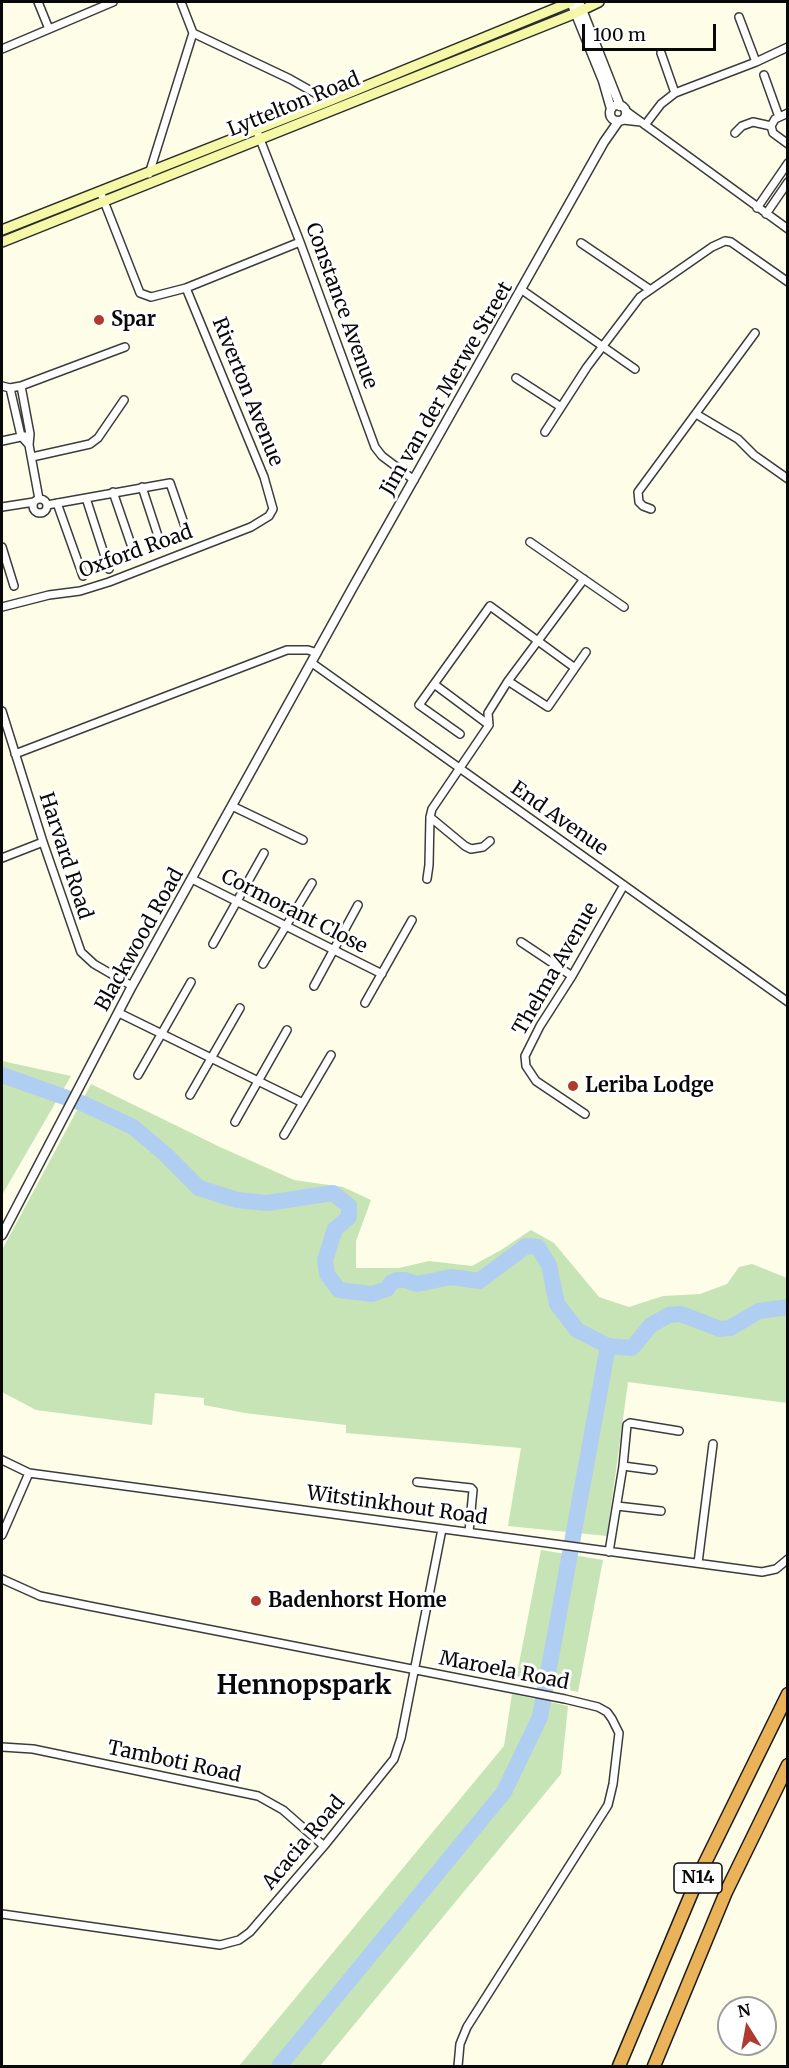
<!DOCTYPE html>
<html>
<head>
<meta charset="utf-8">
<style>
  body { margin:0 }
  #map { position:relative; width:789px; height:2068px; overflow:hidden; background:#fdfde8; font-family:Merriweather,serif }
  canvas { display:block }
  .frame { position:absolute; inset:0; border:3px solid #090909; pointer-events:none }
  .north { position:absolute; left:717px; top:1996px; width:60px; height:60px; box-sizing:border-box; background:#fff; border:2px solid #9d9d9d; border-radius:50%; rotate:349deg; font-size:16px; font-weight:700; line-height:24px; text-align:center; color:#090909 }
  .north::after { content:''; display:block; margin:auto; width:21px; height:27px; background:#ae3b2d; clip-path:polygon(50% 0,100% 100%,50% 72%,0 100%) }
  .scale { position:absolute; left:582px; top:24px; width:134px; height:27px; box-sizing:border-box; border:3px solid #090909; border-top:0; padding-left:8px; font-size:18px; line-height:21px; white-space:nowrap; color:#090909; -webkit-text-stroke:4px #fff; paint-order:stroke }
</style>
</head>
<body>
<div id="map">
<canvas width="789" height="2068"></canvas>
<div class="frame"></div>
<div class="north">N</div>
<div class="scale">100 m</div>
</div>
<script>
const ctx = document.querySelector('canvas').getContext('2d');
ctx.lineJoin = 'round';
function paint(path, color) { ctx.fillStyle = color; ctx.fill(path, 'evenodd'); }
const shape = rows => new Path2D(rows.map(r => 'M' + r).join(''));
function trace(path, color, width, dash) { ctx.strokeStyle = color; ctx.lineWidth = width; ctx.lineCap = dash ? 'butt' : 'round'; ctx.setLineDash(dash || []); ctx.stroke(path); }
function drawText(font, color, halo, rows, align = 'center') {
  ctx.font = font + ' Merriweather,serif'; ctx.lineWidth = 6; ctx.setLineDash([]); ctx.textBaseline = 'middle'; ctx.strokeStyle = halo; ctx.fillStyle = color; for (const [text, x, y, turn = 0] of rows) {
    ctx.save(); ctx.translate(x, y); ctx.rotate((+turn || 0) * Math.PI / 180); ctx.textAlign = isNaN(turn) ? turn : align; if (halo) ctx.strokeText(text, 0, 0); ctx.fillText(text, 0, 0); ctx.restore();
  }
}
const green = shape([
  [2,1061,71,1076,2,1195],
  [91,1084,220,1147,294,1180,343,1187,371,1200,356,1241,356,1268,399,1268,429,1261,472,1266,501,1250,531,1230,554,1243,599,1297,629,1307,663,1296,700,1294,727,1284,739,1267,752,1264,787,1278,787,1403,628,1382,607,1536,508,1526,521,1448,346,1433,346,1425,245,1413,204,1405,204,1398,155,1393,152,1425,36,1410,2,1392,2,1250],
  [541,1550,603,1560,578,1692,516,1679],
  [512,1694,568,1706,561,1774,320,2066,239,2066,504,1746]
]);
const river = shape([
  [2,1075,84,1104,133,1127,165,1154,199,1188,237,1200,267,1203,333,1193,349,1206,349,1217,335,1229,325,1260,327,1274,339,1290,372,1294,387,1289,391,1283,397,1280,405,1280,417,1284,451,1277,479,1281,526,1246,538,1247,549,1265,557,1304,577,1330,608,1346,632,1348,651,1325,669,1315,681,1314,720,1329,730,1328,759,1311,788,1307],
  [279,2066,504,1792,540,1717,608,1346]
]);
const minor = shape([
  [38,2,49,29],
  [181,2,193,33],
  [739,17,756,62],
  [193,33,290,79,329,101],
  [2,49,113,2],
  [661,53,675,93],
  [764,75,779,117],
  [626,111,788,229],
  [788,113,775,119,771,126,773,133,788,144],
  [623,120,641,122],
  [645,125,661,104,675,93,756,62,788,47],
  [735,133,742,126,753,122,771,126],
  [258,134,300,242,375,447,382,456,414,480],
  [149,174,193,33],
  [100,191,140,293,151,297,186,288,300,242],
  [757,208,788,163],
  [766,214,788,182],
  [581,243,649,289],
  [522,290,635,369],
  [516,378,561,407],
  [2,386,10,388,21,386,125,347],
  [21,386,30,434,29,445,39,499],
  [10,388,21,436,29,445],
  [696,414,738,439,754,455,788,479],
  [545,432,587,367,640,297,712,247,725,241,731,242,788,282],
  [2,441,25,436],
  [32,457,90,444,98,438,124,400],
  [142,487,161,545],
  [113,492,135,556],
  [86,498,109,569],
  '33 506a7 7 0 1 1 14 0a7 7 0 1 1-14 0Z',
  [57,503,83,576],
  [47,505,170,483,188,535],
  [2,507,34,502],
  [651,509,643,506,639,502,638,492,755,333],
  [530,542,624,607],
  [2,547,14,586],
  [2,607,49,595,80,591,109,582,251,527,269,516,273,509,264,477,186,288],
  [312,663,788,1002],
  [508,681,548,707,586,652],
  [434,684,489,725],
  [2,711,43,842,81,952,94,964,132,986],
  [460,734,419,705,490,606,575,668],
  [15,754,287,650,308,650,317,653],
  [232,806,303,840],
  [430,817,465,846,471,849,483,847,490,841],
  [2,858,43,842],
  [192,879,382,974],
  [427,879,429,865,430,817,432,809,489,725,488,713,508,681,584,579],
  [521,942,572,976],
  [213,944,264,853],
  [263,964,312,883],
  [314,986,358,905],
  [365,1003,412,920],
  [119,1013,303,1103],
  [138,1075,191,982],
  [190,1095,240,1008],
  [585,1114,536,1081,526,1066,525,1056,540,1026,572,976,624,885],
  [235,1122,287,1030],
  [284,1135,331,1055],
  [2,1460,29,1473,762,1572,776,1569,788,1559],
  [623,1466,653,1470],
  [417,1482,471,1488,473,1490,469,1532],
  [617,1506,661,1511],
  [2,1535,29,1473],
  [609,1552,623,1466,627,1425,630,1423,679,1431],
  [698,1563,713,1444],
  [2,1579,40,1596,89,1606,565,1699,598,1707,607,1712,612,1719,619,1733,613,1784,608,1805,467,2027,460,2044,458,2066],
  [2,1747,33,1749,258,1796,283,1810,324,1846],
  [2,1914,220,1945,239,1940,250,1932,324,1846,394,1759,401,1738,442,1529]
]);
const tertiary = shape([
  [571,2,603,81,611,109],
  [579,2,620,106],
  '610 113a8 8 0 1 1 16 0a8 8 0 1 1-16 0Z',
  [2,1235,132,986,353,587,604,142,618,122]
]);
const secondary = shape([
  [2,230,329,101,571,2],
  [2,242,576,13,599,2]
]);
const motorway = shape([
  [619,2066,700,1873,788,1694],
  [654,2066,726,1892,788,1765]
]);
const markers = [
  [99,320,6,"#ae3b2d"],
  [573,1086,6,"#ae3b2d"],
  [256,1601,6,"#ae3b2d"]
];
const shields = [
  [698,1878,48]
];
const shieldNames = [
  ["N14",698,1878]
];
const streetNames = [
  ["Lyttelton Road",294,105,-22],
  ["Constance Avenue",341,306,70],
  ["Jim van der Merwe Street",447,389,-60],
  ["Riverton Avenue",247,392,68],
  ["Oxford Road",136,552,-20],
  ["End Avenue",559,819,35],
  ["Harvard Road",65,856,72],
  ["Cormorant Close",294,912,27],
  ["Blackwood Road",140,940,-61],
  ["Thelma Avenue",556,969,-60],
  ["Witstinkhout Road",397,1506,8],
  ["Maroela Road",504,1671,11],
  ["Tamboti Road",174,1762,12],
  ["Acacia Road",304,1843,-50]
];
const poiNames = [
  ["Spar",111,320],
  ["Leriba Lodge",585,1086],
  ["Badenhorst Home",268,1601]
];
const districtNames = [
  ["Hennopspark",304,1687]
];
paint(green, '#c6e4b5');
trace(river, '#b0cef1', 16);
trace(minor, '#3c3c3c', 10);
trace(tertiary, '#3c3c3c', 11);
trace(secondary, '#2b2b2b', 12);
trace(motorway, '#1a1a1a', 15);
trace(minor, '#fff', 7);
trace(tertiary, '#fff', 8);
trace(secondary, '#f5f9a7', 9);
trace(motorway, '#eab259', 12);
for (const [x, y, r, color] of markers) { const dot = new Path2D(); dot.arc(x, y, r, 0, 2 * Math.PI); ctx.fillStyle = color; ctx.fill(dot); trace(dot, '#fff', 2); }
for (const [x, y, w] of shields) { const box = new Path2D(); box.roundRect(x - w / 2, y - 15, w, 30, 4.5); ctx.fillStyle = '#fff'; ctx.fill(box); trace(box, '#090909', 1.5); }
drawText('bold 18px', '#090909', null, shieldNames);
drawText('20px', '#090909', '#fff', streetNames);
drawText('bold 20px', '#090909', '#fff', poiNames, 'left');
drawText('bold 26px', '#090909', '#fff', districtNames);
</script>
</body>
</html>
